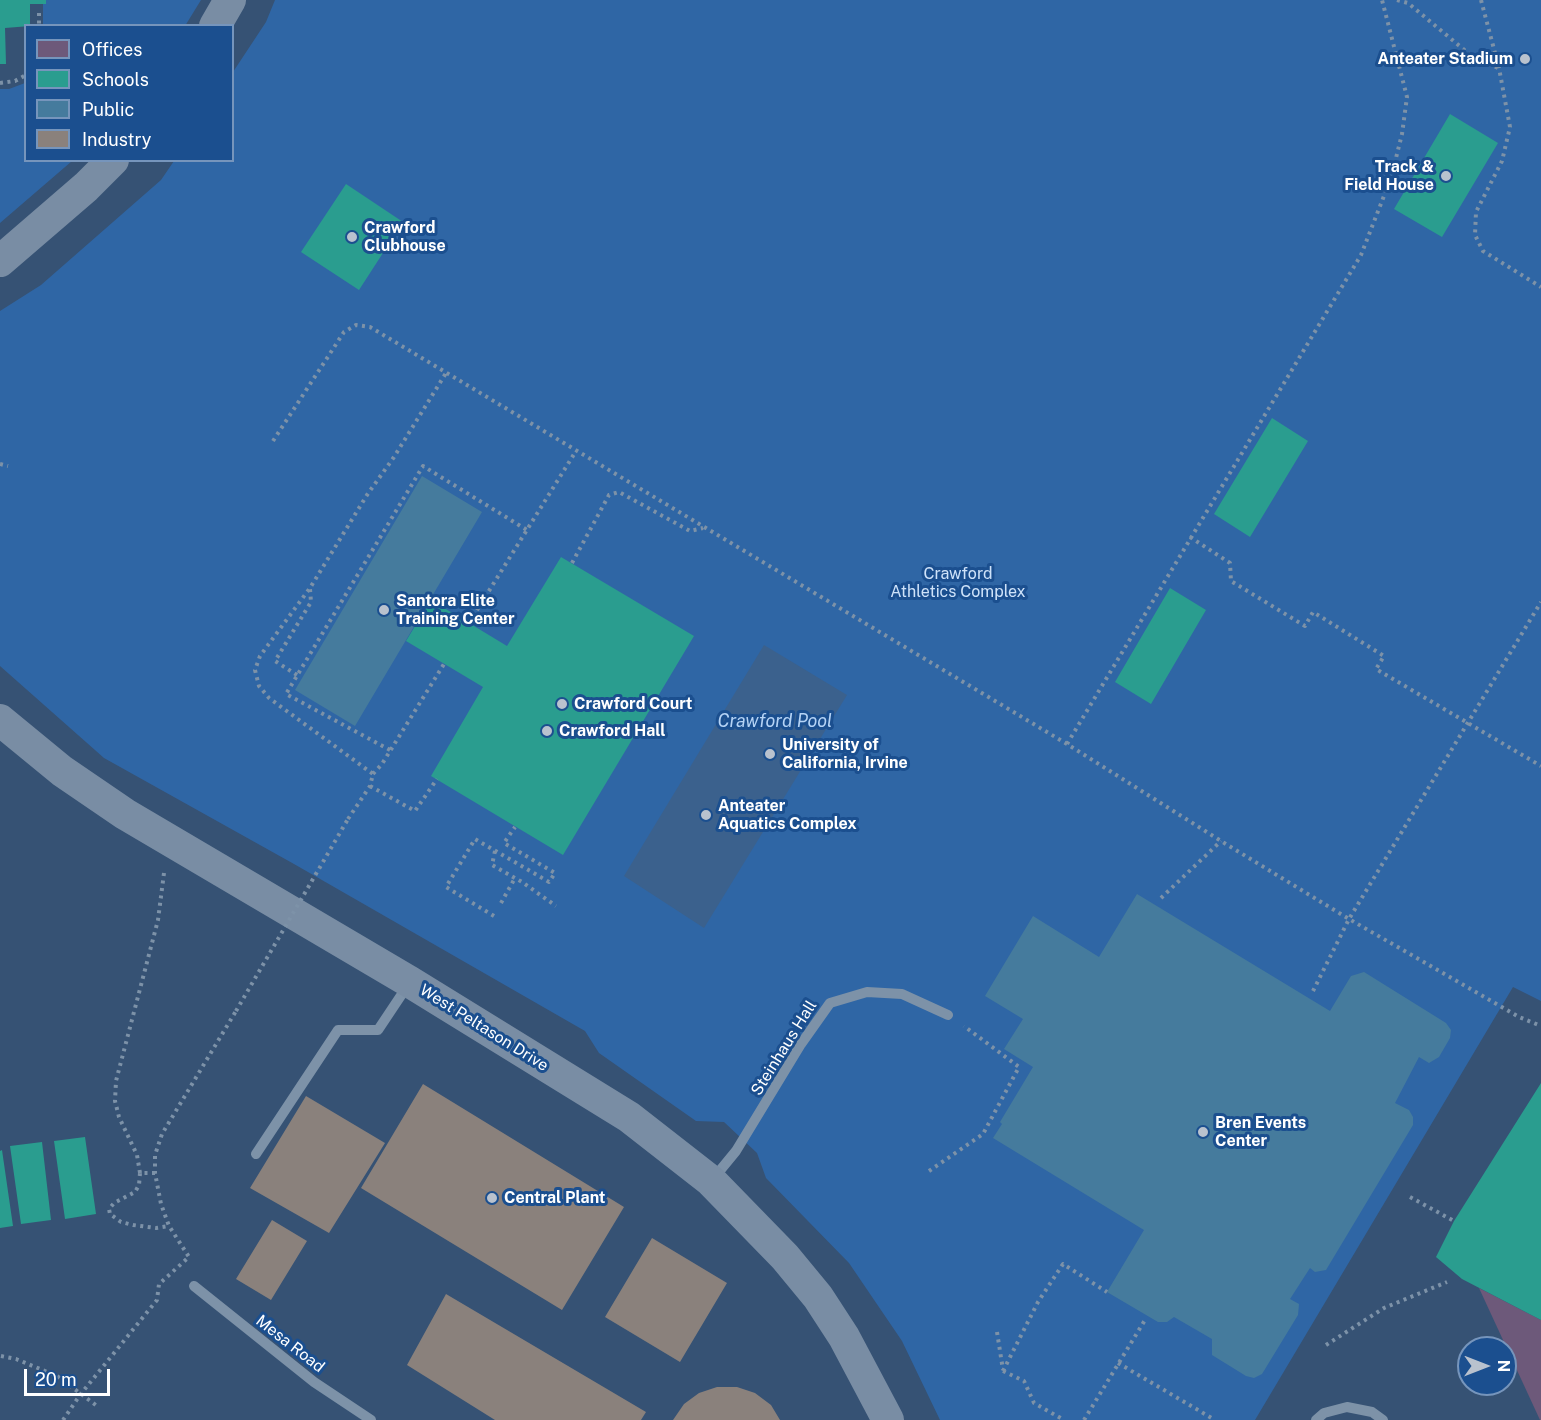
<!DOCTYPE html>
<html>
<head>
<meta charset="utf-8">
<style>
  body { margin:0 }
  #map { position:relative; width:1541px; height:1420px; overflow:hidden; background:#365274; font-family:"Public Sans",sans-serif }
  canvas { display:block }
  .legend { position:absolute; left:24px; top:24px; width:210px; height:138px; box-sizing:border-box; background:#1b4f8f; border:2px solid #7695bc; margin:0; padding:8px 10px; list-style:none; font-size:18px; color:#fff }
  .legend li { display:flex; align-items:center; gap:12px; height:30px }
  .legend b { width:30px; border:2px solid #7695bc }
  .north { position:absolute; left:1457px; top:1336px; width:60px; height:60px; box-sizing:border-box; background:#1b4f8f; border:2px solid #7695bc; border-radius:50%; rotate:90deg; font-size:16px; font-weight:700; line-height:24px; text-align:center; color:#fff }
  .north::after { content:''; display:block; margin:auto; width:21px; height:27px; background:#b9c2ce; clip-path:polygon(50% 0,100% 100%,50% 72%,0 100%) }
  .scale { position:absolute; left:24px; top:1369px; width:86px; height:27px; box-sizing:border-box; border:3px solid #fff; border-top:0; padding-left:8px; font-size:18px; line-height:21px; white-space:nowrap; color:#fff; -webkit-text-stroke:4px #1b4f8f; paint-order:stroke }
</style>
</head>
<body>
<div id="map">
<canvas width="1541" height="1420"></canvas>
<ul class="legend">
<li><b style="height:16px;background:#6d597a"></b>Offices</li>
<li><b style="height:16px;background:#2a9d8f"></b>Schools</li>
<li><b style="height:16px;background:#457b9d"></b>Public</li>
<li><b style="height:16px;background:#8a817c"></b>Industry</li>
</ul>
<div class="north">N</div>
<div class="scale">20 m</div>
</div>
<script>
const ctx = document.querySelector('canvas').getContext('2d');
ctx.lineJoin = 'round';
function paint(path, color) { ctx.fillStyle = color; ctx.fill(path, 'evenodd'); }
const shape = rows => new Path2D(rows.map(r => 'M' + r).join(''));
function trace(path, color, width, dash) { ctx.strokeStyle = color; ctx.lineWidth = width; ctx.lineCap = dash ? 'butt' : 'round'; ctx.setLineDash(dash || []); ctx.stroke(path); }
function drawText(font, color, halo, rows, align = 'center') {
  ctx.font = font + ' "Public Sans",sans-serif'; ctx.lineWidth = 6; ctx.setLineDash([]); ctx.textBaseline = 'middle'; ctx.strokeStyle = halo; ctx.fillStyle = color; for (const [text, x, y, turn = 0] of rows) {
    ctx.save(); ctx.translate(x, y); ctx.rotate((+turn || 0) * Math.PI / 180); ctx.textAlign = isNaN(turn) ? turn : align; if (halo) ctx.strokeText(text, 0, 0); ctx.fillText(text, 0, 0); ctx.restore();
  }
}
const green = shape([
  [46,0,201,0,185,26,43,25,43,4,46,4],
  [275,0,1541,0,1541,1001,1513,987,1255,1420,940,1420,902,1341,849,1263,766,1178,757,1153,724,1122,696,1121,599,1053,585,1031,294,864,104,758,0,666,0,311,41,285,161,180,174,161,232,160,233,72,266,22],
  [25,83,26,160,72,161,0,223,0,89,9,89]
]);
const water = shape([
  [764,645,847,695,704,928,624,876]
]);
const offices = shape([
  [1479,1288,1541,1320,1541,1420,1540,1420]
]);
const schools = shape([
  [0,0,46,0,46,4,30,4,30,26,5,28,6,64,0,64],
  [1450,114,1498,143,1442,237,1394,209],
  [346,184,403,222,359,290,301,252],
  [1272,418,1308,441,1250,537,1214,514],
  [561,557,694,636,563,855,431,776,483,687,406,641,431,600,507,646],
  [1170,588,1206,610,1151,704,1115,682],
  [1541,1083,1541,1320,1462,1279,1436,1257,1454,1221],
  [85,1137,96,1214,65,1219,54,1141],
  [42,1142,51,1220,21,1224,10,1146],
  [2,1150,13,1226,0,1228,0,1151]
]);
const public = shape([
  [422,476,482,512,355,726,295,690],
  [1137,894,1330,1011,1351,976,1364,972,1446,1023,1451,1030,1450,1038,1439,1057,1429,1063,1419,1057,1395,1103,1409,1110,1413,1117,1413,1125,1326,1270,1315,1272,1310,1268,1290,1299,1299,1304,1298,1315,1262,1374,1254,1378,1246,1376,1212,1355,1212,1339,1174,1317,1167,1322,1158,1322,1107,1292,1144,1230,993,1138,1002,1124,1000,1122,1033,1067,1004,1049,1023,1019,985,996,1033,916,1099,957]
]);
const industry = shape([
  [423,1084,624,1207,562,1310,361,1188],
  [306,1096,385,1143,329,1233,250,1188],
  [272,1220,307,1241,271,1300,236,1279],
  [652,1238,727,1283,680,1362,605,1317],
  [446,1294,646,1412,641,1420,495,1420,407,1365],
  [717,1387,737,1387,755,1393,771,1405,780,1420,673,1420,684,1404,699,1393]
]);
const path = shape([
  [1397,0,1408,3,1474,58,1498,68],
  [1481,0,1499,68,1510,127,1502,161,1476,212,1475,235,1483,251,1541,287],
  [39,13,39,26],
  [0,83,15,81,26,75],
  [273,441,344,332,356,325,370,327,1067,744,1221,841,1349,919,1519,1017,1541,1026],
  [0,464,8,466],
  [1190,537,1230,563,1231,581,1305,626,1313,612,1384,656,1376,669,1541,766],
  [572,563,609,495,619,492,690,531,703,528],
  [469,623,576,451],
  [297,675,275,661,311,602,310,589],
  [1067,744,1361,255,1391,178,1402,134,1407,97,1382,0],
  [390,750,286,694,423,466,527,530],
  [373,774,382,764,444,664],
  [370,786,415,811,437,779],
  [348,819,370,786,373,774,269,698,259,686,255,670,260,656,310,588,367,495,394,457,446,373],
  [495,851,492,865,522,882,556,906],
  [1161,898,1221,841],
  [501,903,515,878],
  [494,916,446,887,475,839,549,882,555,873,504,843,515,827],
  [1313,991,1349,919,1541,602],
  [929,1171,983,1134,1019,1067,964,1026],
  [140,1173,139,1185,135,1192,114,1203,109,1209,110,1214,121,1222,133,1225,156,1228,169,1226],
  [155,1173,140,1173,137,1155,119,1117,115,1101,116,1081,158,920,164,873],
  [1410,1197,1454,1221],
  [997,1332,1003,1370],
  [1326,1345,1384,1308,1447,1282],
  [1,1356,16,1359,57,1376,97,1406],
  [1118,1363,1215,1420],
  [1003,1371,1038,1302,1063,1264,1107,1292],
  [1003,1371,1024,1381,1034,1403,1064,1420],
  [63,1420,80,1395,157,1300,159,1284,189,1257,169,1226,161,1204,155,1173,155,1155,162,1134,236,1011],
  [1084,1420,1145,1320]
]);
const lane = shape([
  [256,1154,338,1030,378,1030,408,985],
  [713,1179,736,1151,801,1044,830,1003,867,992,902,994,948,1015],
  [194,1286,314,1382,371,1420],
  [1316,1420,1324,1413,1347,1407,1372,1412,1383,1420]
]);
const secondary = shape([
  [215,26,230,0],
  [0,261,86,187,113,160],
  [0,720,62,771,125,814,410,982,629,1117,711,1181,785,1257,818,1297,844,1337,888,1420]
]);
const pathBridge = shape([
  [236,1011,348,819]
]);
const markers = [
  [1525,59,6,"#b9c2ce"],
  [1446,176,6,"#b9c2ce"],
  [352,237,6,"#b9c2ce"],
  [384,610,6,"#b9c2ce"],
  [562,704,6,"#b9c2ce"],
  [547,731,6,"#b9c2ce"],
  [770,754,6,"#b9c2ce"],
  [706,815,6,"#b9c2ce"],
  [1203,1132,6,"#b9c2ce"],
  [492,1198,6,"#b9c2ce"]
];
const poiNames = [
  ["Anteater Stadium",1513,59,"right"],
  ["Track &",1434,167,"right"],
  ["Field House",1434,185,"right"],
  ["Crawford",364,228],
  ["Clubhouse",364,246],
  ["Santora Elite",396,601],
  ["Training Center",396,619],
  ["Crawford Court",574,704],
  ["Crawford Hall",559,731],
  ["University of",782,745],
  ["California, Irvine",782,763],
  ["Anteater",718,806],
  ["Aquatics Complex",718,824],
  ["Bren Events",1215,1123],
  ["Center",1215,1141],
  ["Central Plant",504,1198]
];
const parkNames = [
  ["Crawford",958,574],
  ["Athletics Complex",958,592]
];
const streetNames = [
  ["West Peltason Drive",484,1028,32],
  ["Steinhaus Hall",784,1048,-58],
  ["Mesa Road",290,1344,38]
];
const waterNames = [
  ["Crawford Pool",775,721]
];
paint(green, '#2f66a5');
paint(water, '#3b618d');
paint(offices, '#6d597a');
paint(schools, '#2a9d8f');
paint(public, '#457b9d');
paint(industry, '#8a817c');
trace(path, '#7d92a8', 4, [3, 4.5]);
trace(lane, '#7d92a8', 10);
trace(secondary, '#798da4', 32);
trace(pathBridge, '#7d92a8', 4, [3, 4.5]);
for (const [x, y, r, color] of markers) { const dot = new Path2D(); dot.arc(x, y, r, 0, 2 * Math.PI); ctx.fillStyle = color; ctx.fill(dot); trace(dot, '#1b4f8f', 2); }
drawText('bold 16px', '#fff', '#1b4f8f', poiNames, 'left');
drawText('16px', '#cfe3fa', '#1b4f8f', parkNames);
drawText('16px', '#fff', '#1b4f8f', streetNames);
drawText('italic 18px', '#b5d3f5', '#1b4f8f', waterNames);
</script>
</body>
</html>
